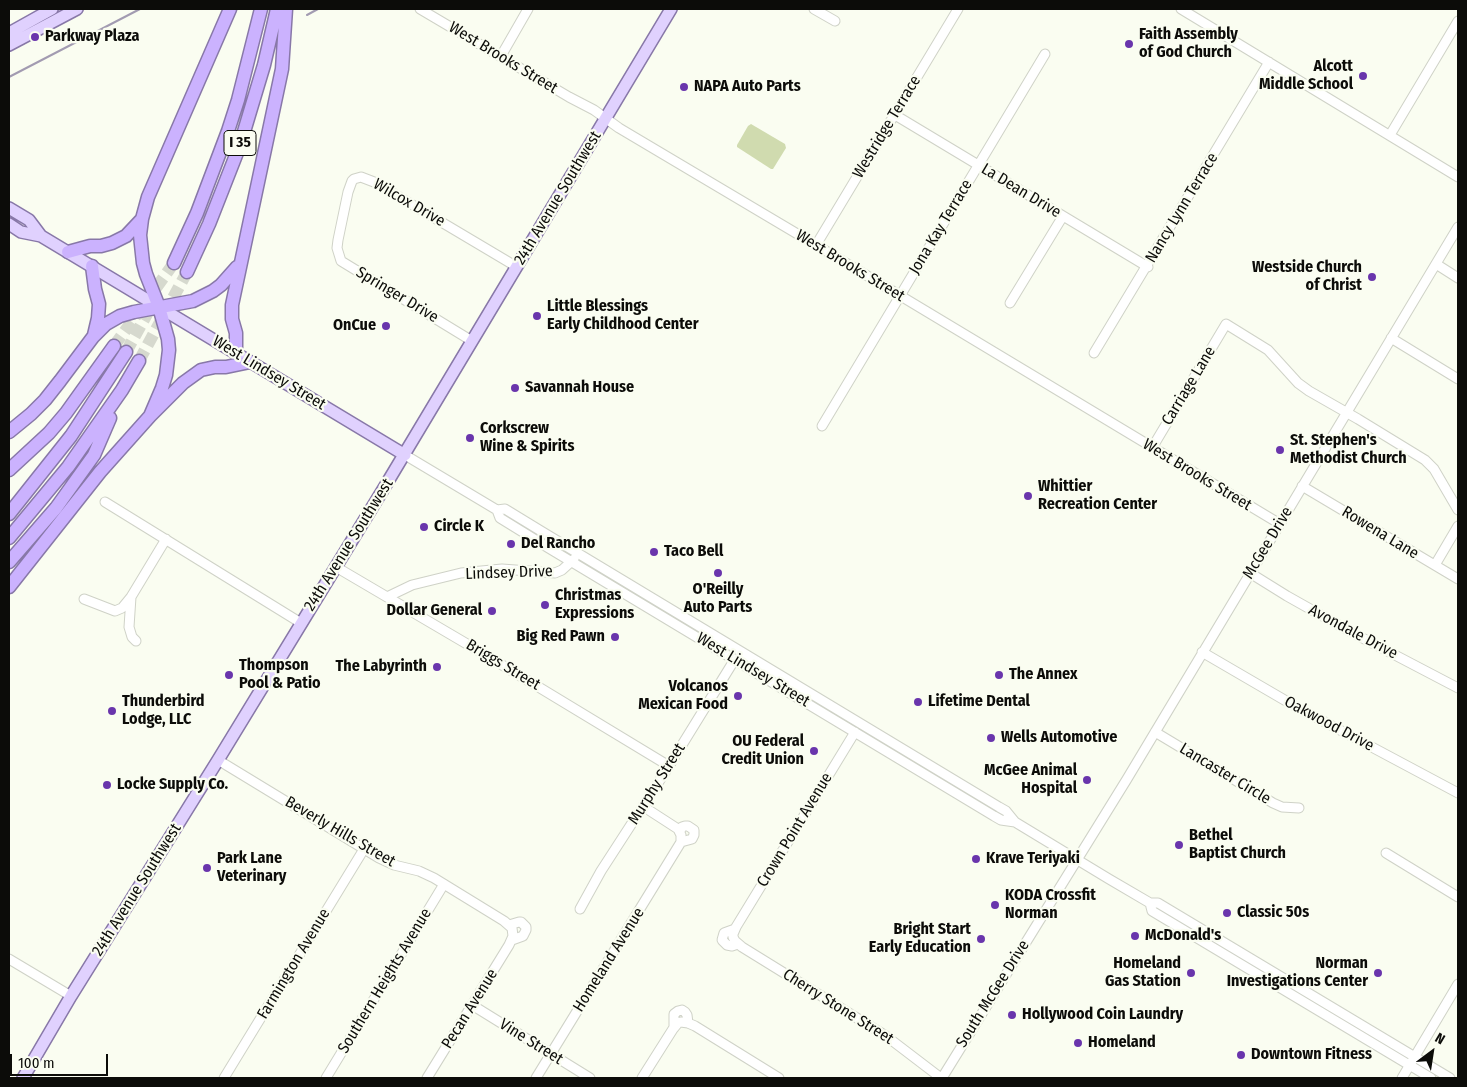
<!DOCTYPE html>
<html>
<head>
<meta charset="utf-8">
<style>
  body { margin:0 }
  #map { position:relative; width:1467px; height:1087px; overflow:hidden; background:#fafdf1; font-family:"Fira Sans Condensed",sans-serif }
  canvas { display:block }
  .frame { position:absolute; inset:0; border:10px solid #0c0c09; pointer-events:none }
  .north { position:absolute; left:1407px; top:1027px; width:50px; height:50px; -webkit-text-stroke:4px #fafdf1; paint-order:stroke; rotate:31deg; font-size:14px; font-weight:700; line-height:20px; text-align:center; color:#0c0c09 }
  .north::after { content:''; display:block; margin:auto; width:18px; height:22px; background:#0c0c09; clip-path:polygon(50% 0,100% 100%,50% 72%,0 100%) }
  .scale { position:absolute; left:10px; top:1054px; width:98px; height:22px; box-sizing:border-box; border:2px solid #0c0c09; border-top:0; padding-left:6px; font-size:15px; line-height:18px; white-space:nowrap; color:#0c0c09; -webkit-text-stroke:4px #fafdf1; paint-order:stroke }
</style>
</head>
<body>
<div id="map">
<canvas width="1467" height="1087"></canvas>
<div class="frame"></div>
<div class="north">N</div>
<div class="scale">100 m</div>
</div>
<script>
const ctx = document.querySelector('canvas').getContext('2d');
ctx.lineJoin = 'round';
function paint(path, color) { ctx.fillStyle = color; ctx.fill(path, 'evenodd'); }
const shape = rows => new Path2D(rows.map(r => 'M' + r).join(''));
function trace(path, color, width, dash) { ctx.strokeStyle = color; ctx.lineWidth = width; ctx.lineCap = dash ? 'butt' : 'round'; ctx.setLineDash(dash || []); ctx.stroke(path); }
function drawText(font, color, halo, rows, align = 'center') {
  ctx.font = font + ' "Fira Sans Condensed",sans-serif'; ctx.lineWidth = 4.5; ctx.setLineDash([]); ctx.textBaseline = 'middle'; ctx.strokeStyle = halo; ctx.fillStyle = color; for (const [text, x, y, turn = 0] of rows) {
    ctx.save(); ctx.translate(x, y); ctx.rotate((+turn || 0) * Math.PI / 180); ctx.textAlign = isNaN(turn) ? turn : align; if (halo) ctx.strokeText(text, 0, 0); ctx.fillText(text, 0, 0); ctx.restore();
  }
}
const green = shape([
  [751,124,785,144,786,148,773,169,771,169,737,147,737,145,748,126]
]);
const stream = shape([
  [307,15,318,9],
  [9,77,140,9]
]);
const highwayTunnel = shape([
  [114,346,174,263],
  [126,352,152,305],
  [139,361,187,272]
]);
const minor = shape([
  [420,9,569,97,594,110,619,128,816,245,1280,524],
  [814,9,835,21],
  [1181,9,1458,177],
  [501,56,528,9],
  [895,115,1148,267],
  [1390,135,1458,21],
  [816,245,958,9],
  [1436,264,1458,278],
  [1010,303,1063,216],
  [1391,338,1458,379],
  [472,341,341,261,337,248,338,240,348,192,352,181,354,179,361,177,374,182,517,267],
  [1094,353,1269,62],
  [822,426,1045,54],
  [1152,448,1226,324,1268,350,1298,383,1309,391,1358,419,1425,460,1434,469,1458,510],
  [405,455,497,510,505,509,541,531,999,807,1006,811,1015,822,1109,879,1150,903,1158,903,1450,1078],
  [1302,486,1458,579],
  [105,502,301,623],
  [497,510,500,518,547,547,994,816,1001,820,1015,822],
  [1435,565,1458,526],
  [336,567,484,654,669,766],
  [1250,573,1287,596,1351,632,1458,688],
  [387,597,412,585,461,573,502,569,555,573,562,570,574,559],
  [84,599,115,611,122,608,131,597],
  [136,641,132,637,129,627,131,597,166,539],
  [1202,652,1293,705,1458,793],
  [855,732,736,927,733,934,733,937,735,941,742,947,886,1036,941,1078],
  [1155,732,1273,803,1282,807,1299,808],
  [218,760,379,858,394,865,419,871,434,878,504,921,512,928,513,936,509,945,427,1078],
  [680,831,682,827,685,826,688,826,694,830,694,835,692,839,681,842],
  [1386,853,1458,897],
  [1150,903,1152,911,1431,1078],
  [580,909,601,871,669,766,735,659],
  [509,925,519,922,521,922,526,927,526,930,523,936,512,940],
  [735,929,724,933,722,940,727,945,732,946,738,944],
  [9,959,71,996],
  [472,1005,590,1078],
  [674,1028,674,1014,678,1011,682,1010,685,1012,687,1015,688,1023],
  [224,1078,364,849],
  [326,1078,444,884],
  [536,1078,681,842,681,835,678,829,644,807],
  [642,1078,673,1029,678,1023,681,1022,688,1023,695,1026,779,1078],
  [942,1078,1127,779,1458,227],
  [1402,1078,1458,984]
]);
const major = shape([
  [9,33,52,9],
  [9,45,77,9],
  [9,208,29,220,41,236,405,455],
  [9,224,21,232,41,236],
  [23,1078,71,996,218,760,384,488,671,9]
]);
const highway = shape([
  [68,252,90,246,101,246,112,243,126,236,142,219],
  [174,263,197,213,228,131,238,100,261,9],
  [92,266,95,289,99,304,98,318,94,335],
  [187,272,209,224,240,145,264,65,277,9],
  [236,353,236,333,232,319,232,305,282,69,286,9],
  [150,416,162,388,166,375,169,350,168,339,159,307,146,274,143,263,140,235,142,219,148,197,230,9],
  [9,432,31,414,45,400,60,381,93,337,106,324,120,316,134,312,193,301,213,291,221,285,237,267],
  [9,470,49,433,66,413,114,346],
  [9,514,71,436,126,352],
  [9,538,68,467,122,390,139,361],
  [9,562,56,508,94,455,110,418],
  [9,587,100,472,150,416,183,383,201,370,215,367,226,367,250,362]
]);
const markers = [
  [35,37,5,"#6935ac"],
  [1129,44,5,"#6935ac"],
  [1363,76,5,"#6935ac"],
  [684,87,5,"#6935ac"],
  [1372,277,5,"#6935ac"],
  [537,316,5,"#6935ac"],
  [386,326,5,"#6935ac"],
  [515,388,5,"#6935ac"],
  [470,438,5,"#6935ac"],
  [1280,450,5,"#6935ac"],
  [1028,496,5,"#6935ac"],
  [424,527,5,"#6935ac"],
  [511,544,5,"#6935ac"],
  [654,552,5,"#6935ac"],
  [718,573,5,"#6935ac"],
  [545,605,5,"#6935ac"],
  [492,611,5,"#6935ac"],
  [615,637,5,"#6935ac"],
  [437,667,5,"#6935ac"],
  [229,675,5,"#6935ac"],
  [999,675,5,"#6935ac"],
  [738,696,5,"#6935ac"],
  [918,702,5,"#6935ac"],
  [112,711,5,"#6935ac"],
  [991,738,5,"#6935ac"],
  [814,751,5,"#6935ac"],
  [1087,780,5,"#6935ac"],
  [107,785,5,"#6935ac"],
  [1179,845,5,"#6935ac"],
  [976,859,5,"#6935ac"],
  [207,868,5,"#6935ac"],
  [995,905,5,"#6935ac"],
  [1227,913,5,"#6935ac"],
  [1135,936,5,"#6935ac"],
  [981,939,5,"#6935ac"],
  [1191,973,5,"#6935ac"],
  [1378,973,5,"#6935ac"],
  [1012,1015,5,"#6935ac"],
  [1078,1043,5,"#6935ac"],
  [1241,1055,5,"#6935ac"]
];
const shields = [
  [240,143,32]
];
const shieldNames = [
  ["I 35",240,143]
];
const poiNames = [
  ["Faith Assembly",1139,35],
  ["of God Church",1139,53],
  ["Parkway Plaza",45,37],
  ["Alcott",1353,67,"right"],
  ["Middle School",1353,85,"right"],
  ["NAPA Auto Parts",694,87],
  ["Westside Church",1362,268,"right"],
  ["of Christ",1362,286,"right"],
  ["Little Blessings",547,307],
  ["Early Childhood Center",547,325],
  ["OnCue",376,326,"right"],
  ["Savannah House",525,388],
  ["Corkscrew",480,429],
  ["Wine & Spirits",480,447],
  ["St. Stephen's",1290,441],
  ["Methodist Church",1290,459],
  ["Whittier",1038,487],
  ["Recreation Center",1038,505],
  ["Circle K",434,527],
  ["Del Rancho",521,544],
  ["Taco Bell",664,552],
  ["O'Reilly",718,590,"center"],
  ["Auto Parts",718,608,"center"],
  ["Christmas",555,596],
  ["Expressions",555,614],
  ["Dollar General",482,611,"right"],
  ["Big Red Pawn",605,637,"right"],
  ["Thompson",239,666],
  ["Pool & Patio",239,684],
  ["The Labyrinth",427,667,"right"],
  ["The Annex",1009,675],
  ["Volcanos",728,687,"right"],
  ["Mexican Food",728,705,"right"],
  ["Thunderbird",122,702],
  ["Lodge, LLC",122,720],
  ["Lifetime Dental",928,702],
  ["Wells Automotive",1001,738],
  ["OU Federal",804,742,"right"],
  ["Credit Union",804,760,"right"],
  ["McGee Animal",1077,771,"right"],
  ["Hospital",1077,789,"right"],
  ["Locke Supply Co.",117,785],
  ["Bethel",1189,836],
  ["Baptist Church",1189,854],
  ["Park Lane",217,859],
  ["Veterinary",217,877],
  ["Krave Teriyaki",986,859],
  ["KODA Crossfit",1005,896],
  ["Norman",1005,914],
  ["Classic 50s",1237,913],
  ["Bright Start",971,930,"right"],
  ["Early Education",971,948,"right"],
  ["McDonald's",1145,936],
  ["Homeland",1181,964,"right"],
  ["Gas Station",1181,982,"right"],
  ["Norman",1368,964,"right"],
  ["Investigations Center",1368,982,"right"],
  ["Hollywood Coin Laundry",1022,1015],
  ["Homeland",1088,1043],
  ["Downtown Fitness",1251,1055]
];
const streetNames = [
  ["West Brooks Street",503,58,31],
  ["Westridge Terrace",887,127,-59],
  ["La Dean Drive",1021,191,31],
  ["24th Avenue Southwest",558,198,-59],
  ["Wilcox Drive",409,203,30],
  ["Nancy Lynn Terrace",1182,208,-59],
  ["Jona Kay Terrace",941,227,-59],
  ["West Brooks Street",850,266,31],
  ["Springer Drive",397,295,31],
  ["West Lindsey Street",269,373,31],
  ["Carriage Lane",1189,386,-59],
  ["West Brooks Street",1197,475,31],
  ["Rowena Lane",1380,533,31],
  ["McGee Drive",1268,543,-59],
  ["24th Avenue Southwest",349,545,-58],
  ["Lindsey Drive",509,573,-2],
  ["Avondale Drive",1353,632,28],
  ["Briggs Street",503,665,31],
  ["West Lindsey Street",753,670,31],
  ["Oakwood Drive",1329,724,28],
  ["Lancaster Circle",1225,774,31],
  ["Murphy Street",657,784,-58],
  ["Crown Point Avenue",795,830,-59],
  ["Beverly Hills Street",340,832,30],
  ["24th Avenue Southwest",137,890,-58],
  ["Homeland Avenue",609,960,-58],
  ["Farmington Avenue",294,964,-59],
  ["Southern Heights Avenue",385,981,-59],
  ["South McGee Drive",993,994,-58],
  ["Cherry Stone Street",838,1007,32],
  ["Pecan Avenue",470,1009,-58],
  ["Vine Street",531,1042,32]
];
paint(green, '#d0dbaf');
trace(stream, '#a29bb1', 2);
trace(highwayTunnel, '#d6d9ce', 12, [12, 6]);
trace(minor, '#cfd2c7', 11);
trace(major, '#8878a8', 14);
trace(highway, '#8878a8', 15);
trace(minor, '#fff', 9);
trace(major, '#e0d1fe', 11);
trace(highway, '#cbb2fe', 12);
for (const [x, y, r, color] of markers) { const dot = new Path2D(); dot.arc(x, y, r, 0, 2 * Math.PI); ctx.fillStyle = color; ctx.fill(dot); trace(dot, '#fafdf1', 2); }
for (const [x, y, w] of shields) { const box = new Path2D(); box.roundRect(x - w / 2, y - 12.5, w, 25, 4); ctx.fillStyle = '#fafdf1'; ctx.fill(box); trace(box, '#0c0c09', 1); }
drawText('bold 15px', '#0c0c09', null, shieldNames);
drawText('bold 16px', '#0c0c09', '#fafdf1', poiNames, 'left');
drawText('16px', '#0c0c09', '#fafdf1', streetNames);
</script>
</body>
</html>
